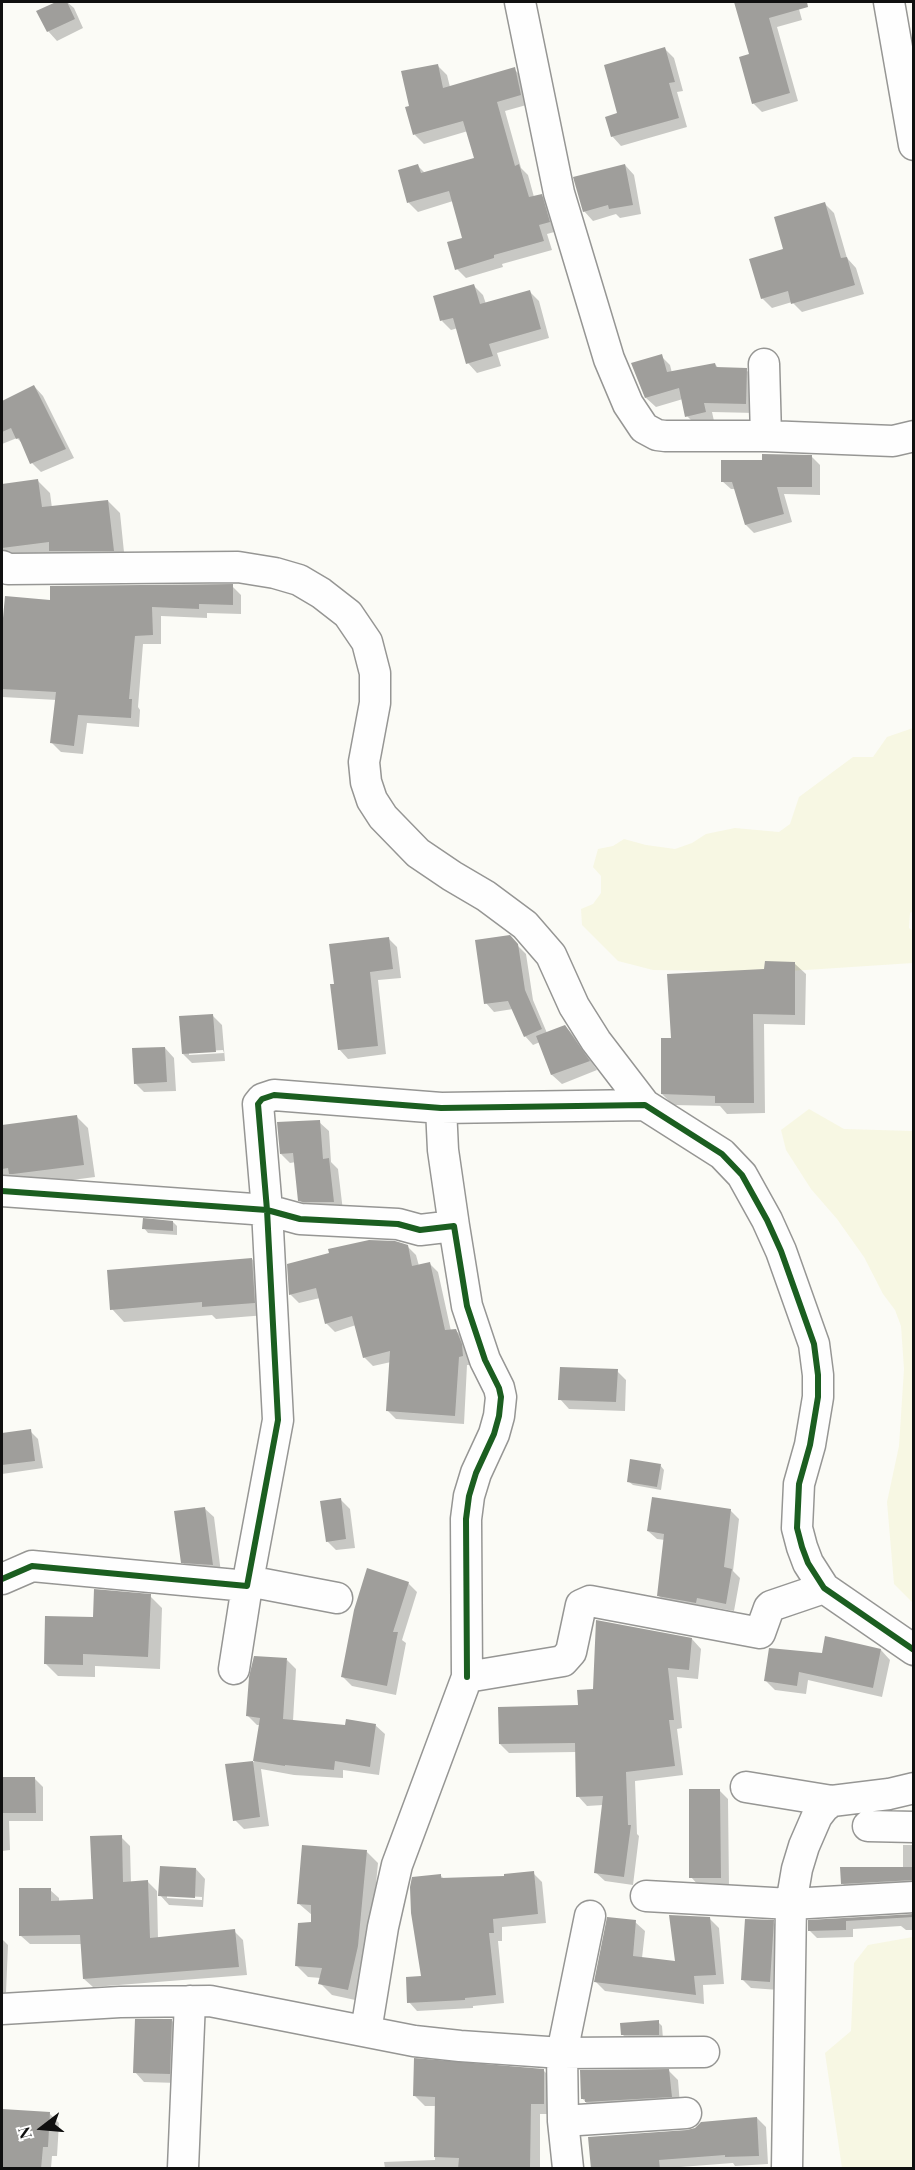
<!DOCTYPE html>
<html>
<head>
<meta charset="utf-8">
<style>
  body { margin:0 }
  #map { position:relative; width:915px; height:2170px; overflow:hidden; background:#fbfbf6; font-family:"Playfair Display",serif }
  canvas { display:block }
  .frame { position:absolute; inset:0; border:3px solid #101010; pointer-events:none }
  .north { position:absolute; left:12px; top:2098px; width:60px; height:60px; -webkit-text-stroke:4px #fff; paint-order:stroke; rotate:254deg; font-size:16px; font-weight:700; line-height:24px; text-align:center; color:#101010 }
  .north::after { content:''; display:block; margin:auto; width:21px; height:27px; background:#101010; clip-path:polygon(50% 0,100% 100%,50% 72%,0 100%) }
</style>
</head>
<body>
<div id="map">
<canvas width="915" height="2170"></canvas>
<div class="frame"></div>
<div class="north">N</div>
</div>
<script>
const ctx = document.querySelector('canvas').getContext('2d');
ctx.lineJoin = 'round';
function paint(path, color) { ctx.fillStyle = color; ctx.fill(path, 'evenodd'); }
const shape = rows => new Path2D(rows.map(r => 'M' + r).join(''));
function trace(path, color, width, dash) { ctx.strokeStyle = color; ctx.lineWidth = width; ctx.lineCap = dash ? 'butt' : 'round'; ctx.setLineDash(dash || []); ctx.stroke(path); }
const farmland = shape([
  [913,728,914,911,910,913,909,928,913,931,913,963,775,972,653,970,618,961,582,925,581,909,593,904,601,893,601,876,593,867,598,849,613,846,624,839,646,845,675,849,692,843,706,834,735,828,779,832,790,824,799,797,853,757,873,757,887,737],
  [809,1109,844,1129,913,1131,913,1603,894,1584,887,1502,899,1446,904,1369,901,1326,895,1310,883,1294,864,1257,837,1219,811,1189,786,1150,781,1130],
  [913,1937,913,2168,842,2168,825,2053,851,2031,854,1963,868,1945]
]);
const shadow = shape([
  [59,2,67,2,74,8,83,28,57,41,48,31,38,11],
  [735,2,797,2,802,20,777,27,798,101,762,112,753,103,751,55],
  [665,49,674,58,683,91,677,92,687,127,621,146,612,136],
  [438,66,447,75,450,87,514,69,523,78,530,104,505,111,521,168,528,175,534,197,541,195,550,205,558,231,547,234,552,250,502,264,503,267,466,278,457,269,464,239,453,201,418,212,409,203,400,171,418,166,425,173,476,159,468,131,424,144,415,135,407,108,411,107],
  [625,165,634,175,641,214,620,218,616,214,593,221,584,211],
  [825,204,834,213,847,258,856,268,864,294,802,312,792,302,772,308,762,298,785,250],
  [474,286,483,295,486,304,530,292,539,301,549,338,497,353,501,366,477,373,468,363,458,328,451,330,442,321],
  [661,356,670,365,672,373,715,364,719,369,746,370,756,379,755,413,712,412,714,421,696,425,687,416,683,399,656,407,646,398],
  [34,386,43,396,74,458,41,472,32,463,24,445,17,438,2,444,2,402],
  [812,457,820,465,820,495,784,494,792,522,754,533,746,525,736,489,731,489,722,481,763,462],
  [38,481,50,493,52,508,108,501,120,513,125,562,13,560,2,548,2,486],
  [232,586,241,595,241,614,207,613,207,618,161,616,161,644,143,644,138,707,140,710,139,727,87,723,83,754,61,752,52,743,57,700,2,697,2,638,52,602],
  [509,937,526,954,533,1000,547,1033,565,1026,574,1036,597,1070,562,1084,552,1075,540,1042,533,1045,525,1036,513,1009,494,1012,486,1003],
  [388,938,397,947,401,978,378,980,386,1054,348,1059,339,1049,332,986],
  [795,964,806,974,805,1025,764,1024,765,1113,727,1114,720,1106,673,1105,662,1094,673,1040,766,970],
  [213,1016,222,1025,225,1061,192,1063,183,1054],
  [223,1050,224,1053,189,1055,189,1052],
  [165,1048,174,1058,176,1091,144,1092,135,1083],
  [76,1116,88,1128,95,1177,26,1186,2,1182,2,1138],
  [319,1122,329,1131,331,1162,338,1169,343,1211,309,1210,300,1200,296,1162,290,1163,281,1154],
  [173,1222,177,1226,177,1235,148,1233,144,1228],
  [407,1246,416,1255,419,1266,429,1263,438,1272,451,1331,456,1331,465,1339,471,1365,467,1365,464,1424,396,1419,387,1410,391,1362,373,1366,364,1357,356,1325,335,1332,326,1323,320,1298,299,1303,290,1294],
  [252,1259,264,1272,266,1315,216,1319,212,1315,124,1322,112,1309],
  [617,1371,626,1380,625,1411,569,1409,560,1399],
  [30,1431,38,1439,43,1468,2,1474,2,1434],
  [660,1465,664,1470,661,1490,633,1485,628,1481],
  [340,1499,350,1509,355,1548,336,1550,327,1541],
  [204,1508,214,1517,221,1573,192,1571,182,1562],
  [730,1510,739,1519,733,1571,740,1578,734,1611,705,1606,705,1611,667,1604,659,1596,665,1540,657,1539,648,1531],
  [408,1583,417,1592,402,1640,406,1643,396,1695,352,1686,343,1677],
  [150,1596,162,1608,160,1669,95,1666,95,1677,58,1676,45,1663,94,1619],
  [692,1639,701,1649,698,1679,677,1677,682,1728,677,1729,683,1775,635,1781,637,1834,639,1836,633,1885,605,1881,595,1872,603,1805,587,1806,578,1796,576,1752,509,1753,500,1744,579,1707,595,1691],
  [881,1650,890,1660,882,1697,808,1680,806,1694,775,1690,766,1681,823,1655],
  [287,1660,296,1669,293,1721,346,1727,375,1725,385,1734,379,1775,343,1770,343,1778,294,1775,261,1769,269,1826,244,1829,235,1820,227,1766,254,1762,260,1725,257,1725,248,1716],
  [2,1779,35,1779,43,1787,43,1821,9,1821,10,1850,2,1851],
  [719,1790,728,1799,729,1887,700,1887,691,1877],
  [121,1837,130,1846,131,1883,148,1882,157,1891,158,1939,234,1931,243,1940,247,1975,93,1987,84,1979,82,1944,30,1944,21,1936,50,1890,59,1898,59,1902,94,1901],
  [903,1845,914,1845,914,1887,850,1891,842,1883,903,1868],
  [366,1851,378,1863,369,1958,360,2001,332,1995,320,1983,321,1978,308,1977,296,1965,313,1923,312,1915,298,1903],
  [196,1869,205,1879,203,1907,169,1905,160,1895],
  [167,1895,202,1897,202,1900,167,1898],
  [533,1873,542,1882,546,1923,502,1927,502,1941,498,1941,504,2003,473,2006,473,2008,417,2011,409,2002,423,1978,440,1875,444,1879,506,1877],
  [914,1916,914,1930,906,1930,901,1926,853,1929,853,1937,817,1938,809,1930,809,1922],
  [709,1918,719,1928,724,1984,703,1985,704,2004,605,1991,596,1982,635,1922,645,1931,642,1958,677,1963],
  [773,1922,782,1931,779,1990,751,1988,742,1979],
  [2,1939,8,1945,6,1993,2,1993],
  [171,2020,181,2029,178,2083,144,2082,135,2072],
  [658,2022,662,2026,663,2039,627,2039,623,2035],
  [544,2071,554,2081,553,2114,540,2114,540,2168,385,2168,384,2162,435,2160,436,2106,425,2106,415,2096],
  [669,2071,678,2080,680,2105,591,2108,582,2098],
  [2,2110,50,2114,59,2123,57,2156,52,2156,51,2168,2,2168],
  [757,2118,766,2127,768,2164,735,2166,733,2163,667,2168,613,2168,687,2132]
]);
const building = shape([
  [56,2,67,2,75,19,47,32,36,11],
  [734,2,807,2,808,7,769,18,790,93,752,104,739,57,749,54],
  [665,47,675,82,669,83,679,118,611,137,605,117,617,113,604,65],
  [438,64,443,88,515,67,521,95,497,102,515,166,519,164,529,197,542,194,550,222,539,225,544,241,494,255,494,258,455,270,447,242,462,238,449,191,407,203,398,170,418,164,421,173,474,158,463,121,413,135,405,107,409,106,401,71],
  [625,164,633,205,609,209,608,205,583,212,573,177],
  [825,202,841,258,847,257,855,285,791,304,788,291,761,299,749,259,783,249,774,217],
  [474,284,480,304,530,290,541,329,489,344,493,356,466,364,453,318,440,321,433,296],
  [662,354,667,372,715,363,716,367,747,368,746,404,704,403,706,412,685,417,679,388,645,398,631,363],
  [34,385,66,449,30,464,19,438,16,439,11,428,2,432,2,401],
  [762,454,812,455,812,487,777,487,784,514,745,525,732,482,721,482,721,460,762,460],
  [38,479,42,507,108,500,114,551,49,551,49,542,2,548,2,484],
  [233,584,233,605,199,604,199,609,152,607,153,635,135,636,129,699,132,699,131,718,78,715,74,746,50,743,56,692,2,689,2,629,5,596,50,600,50,586],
  [510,935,518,944,525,990,542,1029,524,1037,508,1001,484,1004,475,940],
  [389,937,393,969,370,972,378,1046,338,1050,330,984,334,984,329,944],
  [765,961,795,962,795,1015,753,1014,754,1103,715,1103,715,1096,661,1094,661,1038,671,1038,667,974,764,969],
  [213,1014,216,1052,182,1054,179,1016],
  [565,1025,590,1061,551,1075,536,1036],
  [165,1047,167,1082,134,1084,132,1048],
  [77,1115,84,1165,13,1174,9,1174,8,1168,2,1169,2,1125],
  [320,1120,323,1159,329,1158,334,1202,303,1202,298,1201,293,1153,280,1154,277,1122],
  [143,1218,173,1221,173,1231,142,1229],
  [369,1240,395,1241,408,1245,412,1266,430,1262,445,1330,456,1329,462,1344,463,1356,459,1357,455,1416,386,1411,390,1351,363,1358,352,1316,325,1324,316,1288,289,1295,287,1264,329,1253,328,1249],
  [252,1258,255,1303,202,1307,202,1302,110,1310,107,1270],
  [560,1367,618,1369,616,1402,558,1400],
  [31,1429,35,1461,2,1465,2,1433],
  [630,1459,661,1464,657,1487,627,1482],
  [652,1497,731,1509,724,1567,732,1569,726,1604,697,1598,696,1603,657,1596,664,1534,647,1531],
  [341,1498,346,1539,326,1542,320,1501],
  [205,1507,213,1565,181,1563,174,1511],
  [367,1568,409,1582,393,1632,398,1632,387,1686,341,1677,354,1610],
  [94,1589,151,1594,148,1657,83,1654,83,1665,44,1664,45,1616,93,1617],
  [596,1620,692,1638,689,1670,668,1668,674,1720,669,1720,675,1766,626,1772,628,1825,631,1825,624,1877,594,1873,603,1796,576,1797,575,1743,499,1744,498,1707,578,1705,577,1690,593,1689],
  [825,1636,881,1649,873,1688,799,1672,797,1686,764,1681,769,1648,822,1653],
  [254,1656,287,1658,283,1719,345,1725,346,1719,376,1724,370,1767,335,1761,334,1770,285,1765,285,1766,253,1761,260,1718,246,1716,249,1677],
  [253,1761,260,1817,233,1821,225,1764],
  [2,1777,35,1777,36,1813,2,1813],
  [689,1789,720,1789,721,1878,689,1878],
  [122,1835,123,1882,148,1880,150,1938,235,1929,239,1967,83,1979,80,1935,19,1936,19,1888,51,1888,51,1901,93,1899,90,1836],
  [302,1845,367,1850,358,1946,348,1990,318,1984,322,1968,295,1966,298,1923,311,1922,311,1905,297,1904],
  [160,1866,196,1868,195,1898,158,1896],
  [840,1867,914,1867,914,1880,841,1884],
  [534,1871,538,1914,493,1919,494,1933,489,1933,496,1995,465,1998,465,2000,407,2003,406,1977,421,1976,411,1913,410,1887,412,1877,441,1874,441,1878,504,1876,504,1874],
  [914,1914,914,1917,846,1921,846,1930,808,1931,808,1920],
  [669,1915,710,1917,716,1975,694,1976,696,1995,594,1982,607,1917,636,1920,633,1956,675,1961],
  [745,1919,774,1920,770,1982,741,1980],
  [135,2019,172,2019,170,2074,133,2073],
  [659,2020,659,2035,621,2035,620,2023],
  [414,2058,544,2069,544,2104,531,2104,530,2169,458,2169,459,2158,434,2157,435,2097,413,2096],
  [669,2069,672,2097,585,2102,585,2099,581,2099,580,2070],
  [2,2109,50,2112,48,2147,43,2147,41,2169,2,2169],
  [757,2117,759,2156,725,2157,725,2155,659,2160,660,2169,591,2169,588,2137,687,2130,695,2128,701,2122]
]);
const minor = shape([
  [520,2,559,193,609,359,628,404,644,428,657,435,665,436,766,436,893,441,914,436],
  [889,2,914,145],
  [764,364,766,436],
  [2,566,8,569,238,567,275,573,299,580,321,593,348,614,367,642,375,673,375,703,364,762,366,782,372,800,383,817,418,853,452,876,486,896,525,925,551,955,574,1006,596,1041,645,1105],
  [441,1108,443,1150,454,1226],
  [2,1191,267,1210,258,1104,262,1099,274,1095,441,1108,645,1105,722,1154,742,1175,767,1220,781,1251,814,1344,818,1375,818,1397,810,1445,799,1484,797,1528,802,1547,808,1563,824,1588,914,1650],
  [2,1579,32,1566,247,1586,278,1420,267,1210,300,1219,398,1224,420,1230,454,1226,467,1306,485,1360,499,1388,501,1397,499,1416,494,1434,476,1473,469,1496,466,1519,467,1677],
  [248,1581,337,1598],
  [234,1669,247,1586],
  [746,1787,832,1801],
  [868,1826,914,1827],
  [646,1896,791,1904,797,1869,804,1846,817,1816,824,1807,832,1801,889,1794,914,1788],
  [2,2009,120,2002,210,2001,414,2041,460,2046,562,2053,704,2052],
  [366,2031,383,1927,397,1865,467,1677,563,1661,571,1652,581,1605,590,1601,760,1633,769,1608,771,1606,824,1588],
  [563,2121,686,2113],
  [183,2168,190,2001],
  [568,2168,563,2121,562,2053,590,1916],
  [787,2168,791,1904,914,1897]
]);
const cycleway = shape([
  [2,1191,267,1210,258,1104,262,1099,274,1095,441,1108,645,1105,722,1154,742,1175,767,1220,781,1251,814,1344,818,1375,818,1397,810,1445,799,1484,797,1528,802,1547,808,1563,824,1588,914,1650],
  [2,1579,32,1566,247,1586,278,1420,267,1210,300,1219,398,1224,420,1230,454,1226,467,1306,485,1360,499,1388,501,1397,499,1416,494,1434,476,1473,469,1496,466,1519,467,1677]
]);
paint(farmland, '#f7f7e3');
paint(shadow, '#0003');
paint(building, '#9f9e9b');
trace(minor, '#969694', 33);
trace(minor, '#fefefe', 30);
trace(cycleway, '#1b5e20', 6);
</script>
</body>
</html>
